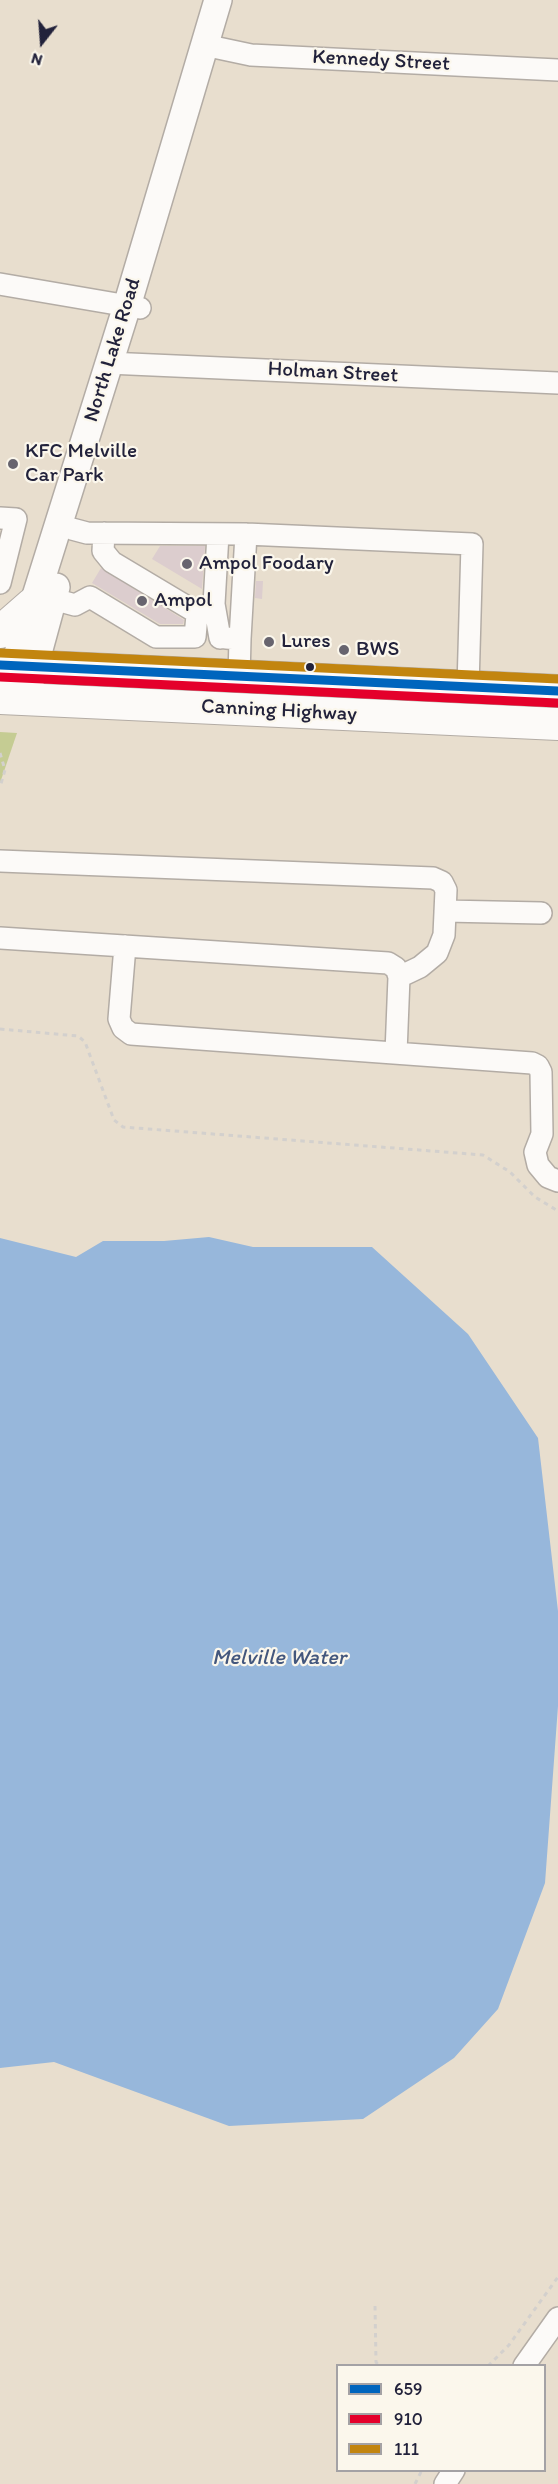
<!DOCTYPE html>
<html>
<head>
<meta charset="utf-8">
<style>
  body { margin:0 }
  #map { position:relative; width:558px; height:2484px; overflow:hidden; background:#e8dece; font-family:Itim,sans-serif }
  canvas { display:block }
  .legend { position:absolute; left:336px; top:2364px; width:210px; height:108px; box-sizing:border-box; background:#fbf7ec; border:2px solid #a4a2a5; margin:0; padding:8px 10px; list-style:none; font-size:18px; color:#22223b }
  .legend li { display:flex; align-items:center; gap:12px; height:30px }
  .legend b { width:30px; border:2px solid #a4a2a5 }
  .north { position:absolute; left:12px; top:12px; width:60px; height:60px; -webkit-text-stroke:4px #fbf7ec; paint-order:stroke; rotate:197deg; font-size:16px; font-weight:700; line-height:24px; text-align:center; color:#22223b }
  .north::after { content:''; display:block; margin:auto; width:21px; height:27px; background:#22223b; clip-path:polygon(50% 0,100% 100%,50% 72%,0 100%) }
</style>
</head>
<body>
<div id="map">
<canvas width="558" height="2484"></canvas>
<ul class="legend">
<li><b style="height:8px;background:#0065bd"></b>659</li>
<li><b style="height:8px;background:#e4002b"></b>910</li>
<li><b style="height:8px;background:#c2850f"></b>111</li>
</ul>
<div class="north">N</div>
</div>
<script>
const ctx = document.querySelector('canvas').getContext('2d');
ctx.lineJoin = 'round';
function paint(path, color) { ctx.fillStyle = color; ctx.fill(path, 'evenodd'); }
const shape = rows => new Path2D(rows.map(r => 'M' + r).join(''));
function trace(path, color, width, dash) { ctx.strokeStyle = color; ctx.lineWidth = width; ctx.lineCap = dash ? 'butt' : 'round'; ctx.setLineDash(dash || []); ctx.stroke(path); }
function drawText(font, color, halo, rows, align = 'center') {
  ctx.font = font + ' Itim,sans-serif'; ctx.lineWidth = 4.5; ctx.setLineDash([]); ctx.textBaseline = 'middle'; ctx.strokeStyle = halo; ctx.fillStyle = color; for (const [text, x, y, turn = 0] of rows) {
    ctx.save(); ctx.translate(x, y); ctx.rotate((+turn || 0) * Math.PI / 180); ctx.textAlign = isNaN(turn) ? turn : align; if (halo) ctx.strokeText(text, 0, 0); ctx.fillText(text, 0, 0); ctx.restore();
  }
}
const green = shape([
  [0,732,17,733,0,783]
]);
const water = shape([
  [209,1237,253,1247,372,1247,468,1334,538,1438,558,1611,558,1706,545,1883,498,2009,454,2058,363,2119,229,2126,54,2062,0,2068,0,1238,76,1257,103,1241,164,1241]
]);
const building = shape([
  [160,546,205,546,202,589,152,559],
  [101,568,184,620,183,624,160,624,92,583],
  [256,581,263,581,262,599,255,598]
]);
const path = shape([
  [0,753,5,770,0,787],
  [0,1029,78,1036,85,1042,114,1120,123,1127,483,1155,510,1172,535,1197,558,1211],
  [375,2306,376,2362,379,2366],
  [488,2366,509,2345,558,2277],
  [415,2484,422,2470]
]);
const minor = shape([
  [204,45,251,55,558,70],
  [0,284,140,308],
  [108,363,558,383],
  [0,518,16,519,0,583],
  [72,529,87,533,246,534,472,544,468,687],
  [218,534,214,604,220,638],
  [53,599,75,605,90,597,156,637,195,637,197,615,194,611,112,562,103,551,104,533],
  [226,638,240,639,239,677],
  [240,639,246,534],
  [0,861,433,878,442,882,446,890,444,935,437,953,420,967,399,977],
  [445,911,541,913],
  [0,938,388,963,396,968,399,977,396,1053],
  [125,946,119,1019,123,1028,131,1034,532,1063,538,1066,541,1072,542,1134,535,1152,538,1165,548,1177,558,1181],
  [524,2366,558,2318],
  [445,2484,454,2470]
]);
const major = shape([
  [8,685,127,306,218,0],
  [29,686,56,587]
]);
const highway = shape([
  [0,632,32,604],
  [0,665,558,691],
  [0,698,558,724]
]);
const bus1 = shape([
  [0,665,558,691]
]);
const bus2 = shape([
  [0,677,557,703]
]);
const bus3 = shape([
  [1,653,558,679]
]);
const markers = [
  [13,464,6,"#67646e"],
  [187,564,6,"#67646e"],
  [142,601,6,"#67646e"],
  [269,642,6,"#67646e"],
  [344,650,6,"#67646e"],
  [310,667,5,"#22223b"]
];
const streetNames = [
  ["Kennedy Street",381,61,3],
  ["North Lake Road",113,350,-73],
  ["Holman Street",333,373,3],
  ["Canning Highway",279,711,3]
];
const poiNames = [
  ["KFC Melville",25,452],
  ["Car Park",25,476],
  ["Ampol Foodary",199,564],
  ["Ampol",154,601],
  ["Lures",281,642],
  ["BWS",356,650]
];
const waterNames = [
  ["Melville Water",279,1658]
];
paint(green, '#c5cc93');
paint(water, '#97b7db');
paint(building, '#dccdce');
trace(minor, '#b3aca5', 24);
trace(major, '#b3aca5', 30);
trace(highway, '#b3aca5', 34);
trace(path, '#d3d0cd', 3, [4.5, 4.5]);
trace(minor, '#fcfaf8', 21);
trace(major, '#fcfaf8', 27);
trace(highway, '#fcfaf8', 32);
trace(bus1, '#0065bd', 9);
trace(bus2, '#e4002b', 9);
trace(bus3, '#c2850f', 9);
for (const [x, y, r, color] of markers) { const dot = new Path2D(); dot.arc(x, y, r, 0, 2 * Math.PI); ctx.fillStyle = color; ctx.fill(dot); trace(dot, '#fbf7ec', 2); }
drawText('21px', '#22223b', '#fbf7ec', streetNames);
drawText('21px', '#22223b', '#fbf7ec', poiNames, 'left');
drawText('italic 22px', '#43577d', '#fbf7ec', waterNames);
</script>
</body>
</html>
